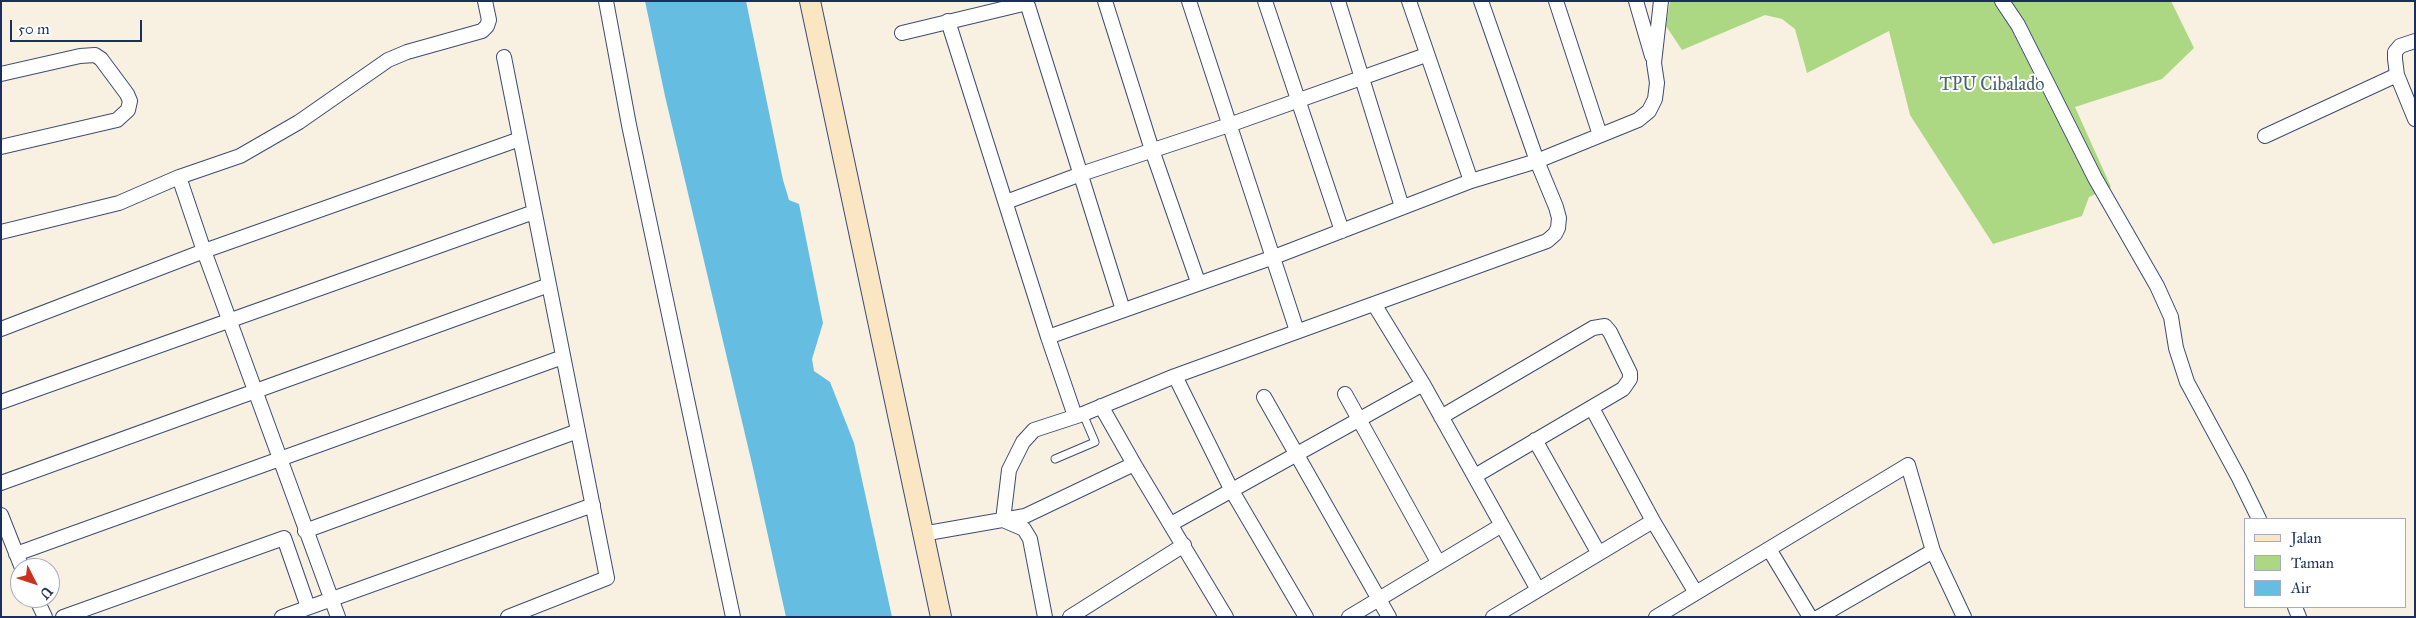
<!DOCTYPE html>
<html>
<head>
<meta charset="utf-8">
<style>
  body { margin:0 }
  #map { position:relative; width:2416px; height:618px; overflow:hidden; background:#f8f0e1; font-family:"IM FELL Great Primer",serif }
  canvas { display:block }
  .frame { position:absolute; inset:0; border:2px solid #1b2f5e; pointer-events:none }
  .legend { position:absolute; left:2244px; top:518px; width:162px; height:90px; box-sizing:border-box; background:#fff; border:1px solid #a4acbf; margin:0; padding:6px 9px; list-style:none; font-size:15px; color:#1b2f5e }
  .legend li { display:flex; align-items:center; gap:10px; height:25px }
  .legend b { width:25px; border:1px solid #a4acbf }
  .north { position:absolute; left:10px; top:558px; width:50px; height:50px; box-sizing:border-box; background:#fff; border:1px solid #a4acbf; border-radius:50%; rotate:131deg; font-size:14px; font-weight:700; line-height:20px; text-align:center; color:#1b2f5e }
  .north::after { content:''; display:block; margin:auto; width:18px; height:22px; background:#c8321e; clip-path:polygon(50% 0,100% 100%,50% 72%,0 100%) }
  .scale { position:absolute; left:10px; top:20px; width:132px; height:22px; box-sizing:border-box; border:2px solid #1b2f5e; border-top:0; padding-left:6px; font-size:15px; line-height:18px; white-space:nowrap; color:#1b2f5e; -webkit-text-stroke:4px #fff; paint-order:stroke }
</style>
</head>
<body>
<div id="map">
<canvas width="2416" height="618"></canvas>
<div class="frame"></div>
<ul class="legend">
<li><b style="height:6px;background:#fbe6c4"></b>Jalan</li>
<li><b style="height:14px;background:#add883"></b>Taman</li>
<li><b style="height:14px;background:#65bde2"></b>Air</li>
</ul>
<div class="north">U</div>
<div class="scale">50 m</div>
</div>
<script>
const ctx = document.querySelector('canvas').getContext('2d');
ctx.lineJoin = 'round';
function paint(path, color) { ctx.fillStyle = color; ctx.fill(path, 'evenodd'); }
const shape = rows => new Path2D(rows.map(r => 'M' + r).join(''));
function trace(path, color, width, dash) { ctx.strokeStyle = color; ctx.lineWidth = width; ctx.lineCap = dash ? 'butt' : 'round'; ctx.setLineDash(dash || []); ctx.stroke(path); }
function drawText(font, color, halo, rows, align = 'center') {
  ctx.font = font + ' "IM FELL Great Primer",serif'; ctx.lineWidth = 4; ctx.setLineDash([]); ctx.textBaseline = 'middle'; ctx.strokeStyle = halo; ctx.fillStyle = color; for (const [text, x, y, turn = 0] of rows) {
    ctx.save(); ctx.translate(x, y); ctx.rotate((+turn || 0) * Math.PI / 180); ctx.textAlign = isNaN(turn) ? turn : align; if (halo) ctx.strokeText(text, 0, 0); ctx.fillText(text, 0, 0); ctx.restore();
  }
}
const green = shape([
  [1670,1,2171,1,2194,48,2162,79,2075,107,2111,187,2089,197,2082,216,1993,244,1910,115,1889,31,1807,73,1795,29,1782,19,1765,15,1682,50,1666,26]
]);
const water = shape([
  [645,1,746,1,783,180,789,200,799,204,823,323,812,359,814,371,830,382,854,443,892,617,786,617,753,468,665,96]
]);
const lane = shape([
  [1055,459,1095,442,1083,414]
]);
const street = shape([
  [606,1,629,125,733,617],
  [1105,1,1152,150,1198,282],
  [1189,1,1297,331],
  [1265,1,1342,231],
  [1338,1,1402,207],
  [1409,1,1471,181],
  [1556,1,1600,135],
  [1636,1,1652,56],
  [2002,1,2018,25,2095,178,2157,286,2171,317,2176,348,2187,382,2239,478,2259,519],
  [948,21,1048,337,1075,416],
  [902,33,1023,4,1028,6,1123,310],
  [2415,41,2400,46,2395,52,2395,59,2397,75,2415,119],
  [504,57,607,578,508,617],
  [1,74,80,56,95,55,101,59,127,94,130,101,128,110,117,120,1,147],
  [2265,136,2397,75],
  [179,177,204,251,338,617],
  [1006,202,1081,174,1229,125,1426,55],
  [1,232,119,203,179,177,240,156,299,122,388,60,407,52,482,31,487,26,489,20,485,1],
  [1374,304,1423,384,1537,588],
  [1,329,204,251,520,139],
  [1048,337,1274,257,1471,181,1537,161,1638,120,1649,111,1655,99,1657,83,1654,63,1661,1],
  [1175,376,1232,491,1306,617],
  [1345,394,1438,562],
  [1264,397,1389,617],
  [1,402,534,212],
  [1101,406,1134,464],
  [1592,408,1653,521,1696,593],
  [1441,417,1593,328,1605,326,1610,332,1630,373,1630,379,1623,389,1475,476],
  [1535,440,1598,552],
  [1,483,549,285],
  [1,515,22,568],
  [1171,524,1423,384],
  [305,531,578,431],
  [922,534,1025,516,1134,464,1226,617],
  [1769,549,1810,617],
  [16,554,563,357],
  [36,598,45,617],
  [2295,607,2299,617],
  [63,617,284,538,308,607],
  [282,617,593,505],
  [1045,617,1030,539,1024,529,1003,520,1009,470,1023,442,1034,430,1083,414,1175,376,1547,241,1555,234,1558,228,1559,218,1556,207,1537,161,1481,1],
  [1070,617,1184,545],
  [1349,617,1502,525],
  [1493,617,1653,521],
  [1656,617,1908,465,1933,551,1964,617],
  [1819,617,1933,551]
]);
const secondary = shape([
  [810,1,941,617]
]);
const parkNames = [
  ["TPU Cibalado",1992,86]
];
paint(green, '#add883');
paint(water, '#65bde2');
trace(lane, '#3c4c72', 9);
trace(street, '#3c4c72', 16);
trace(secondary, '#3c4c72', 22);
trace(lane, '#fff', 7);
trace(street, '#fff', 14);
trace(secondary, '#fbe6c4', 20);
drawText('18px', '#476269', '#fff', parkNames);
</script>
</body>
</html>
